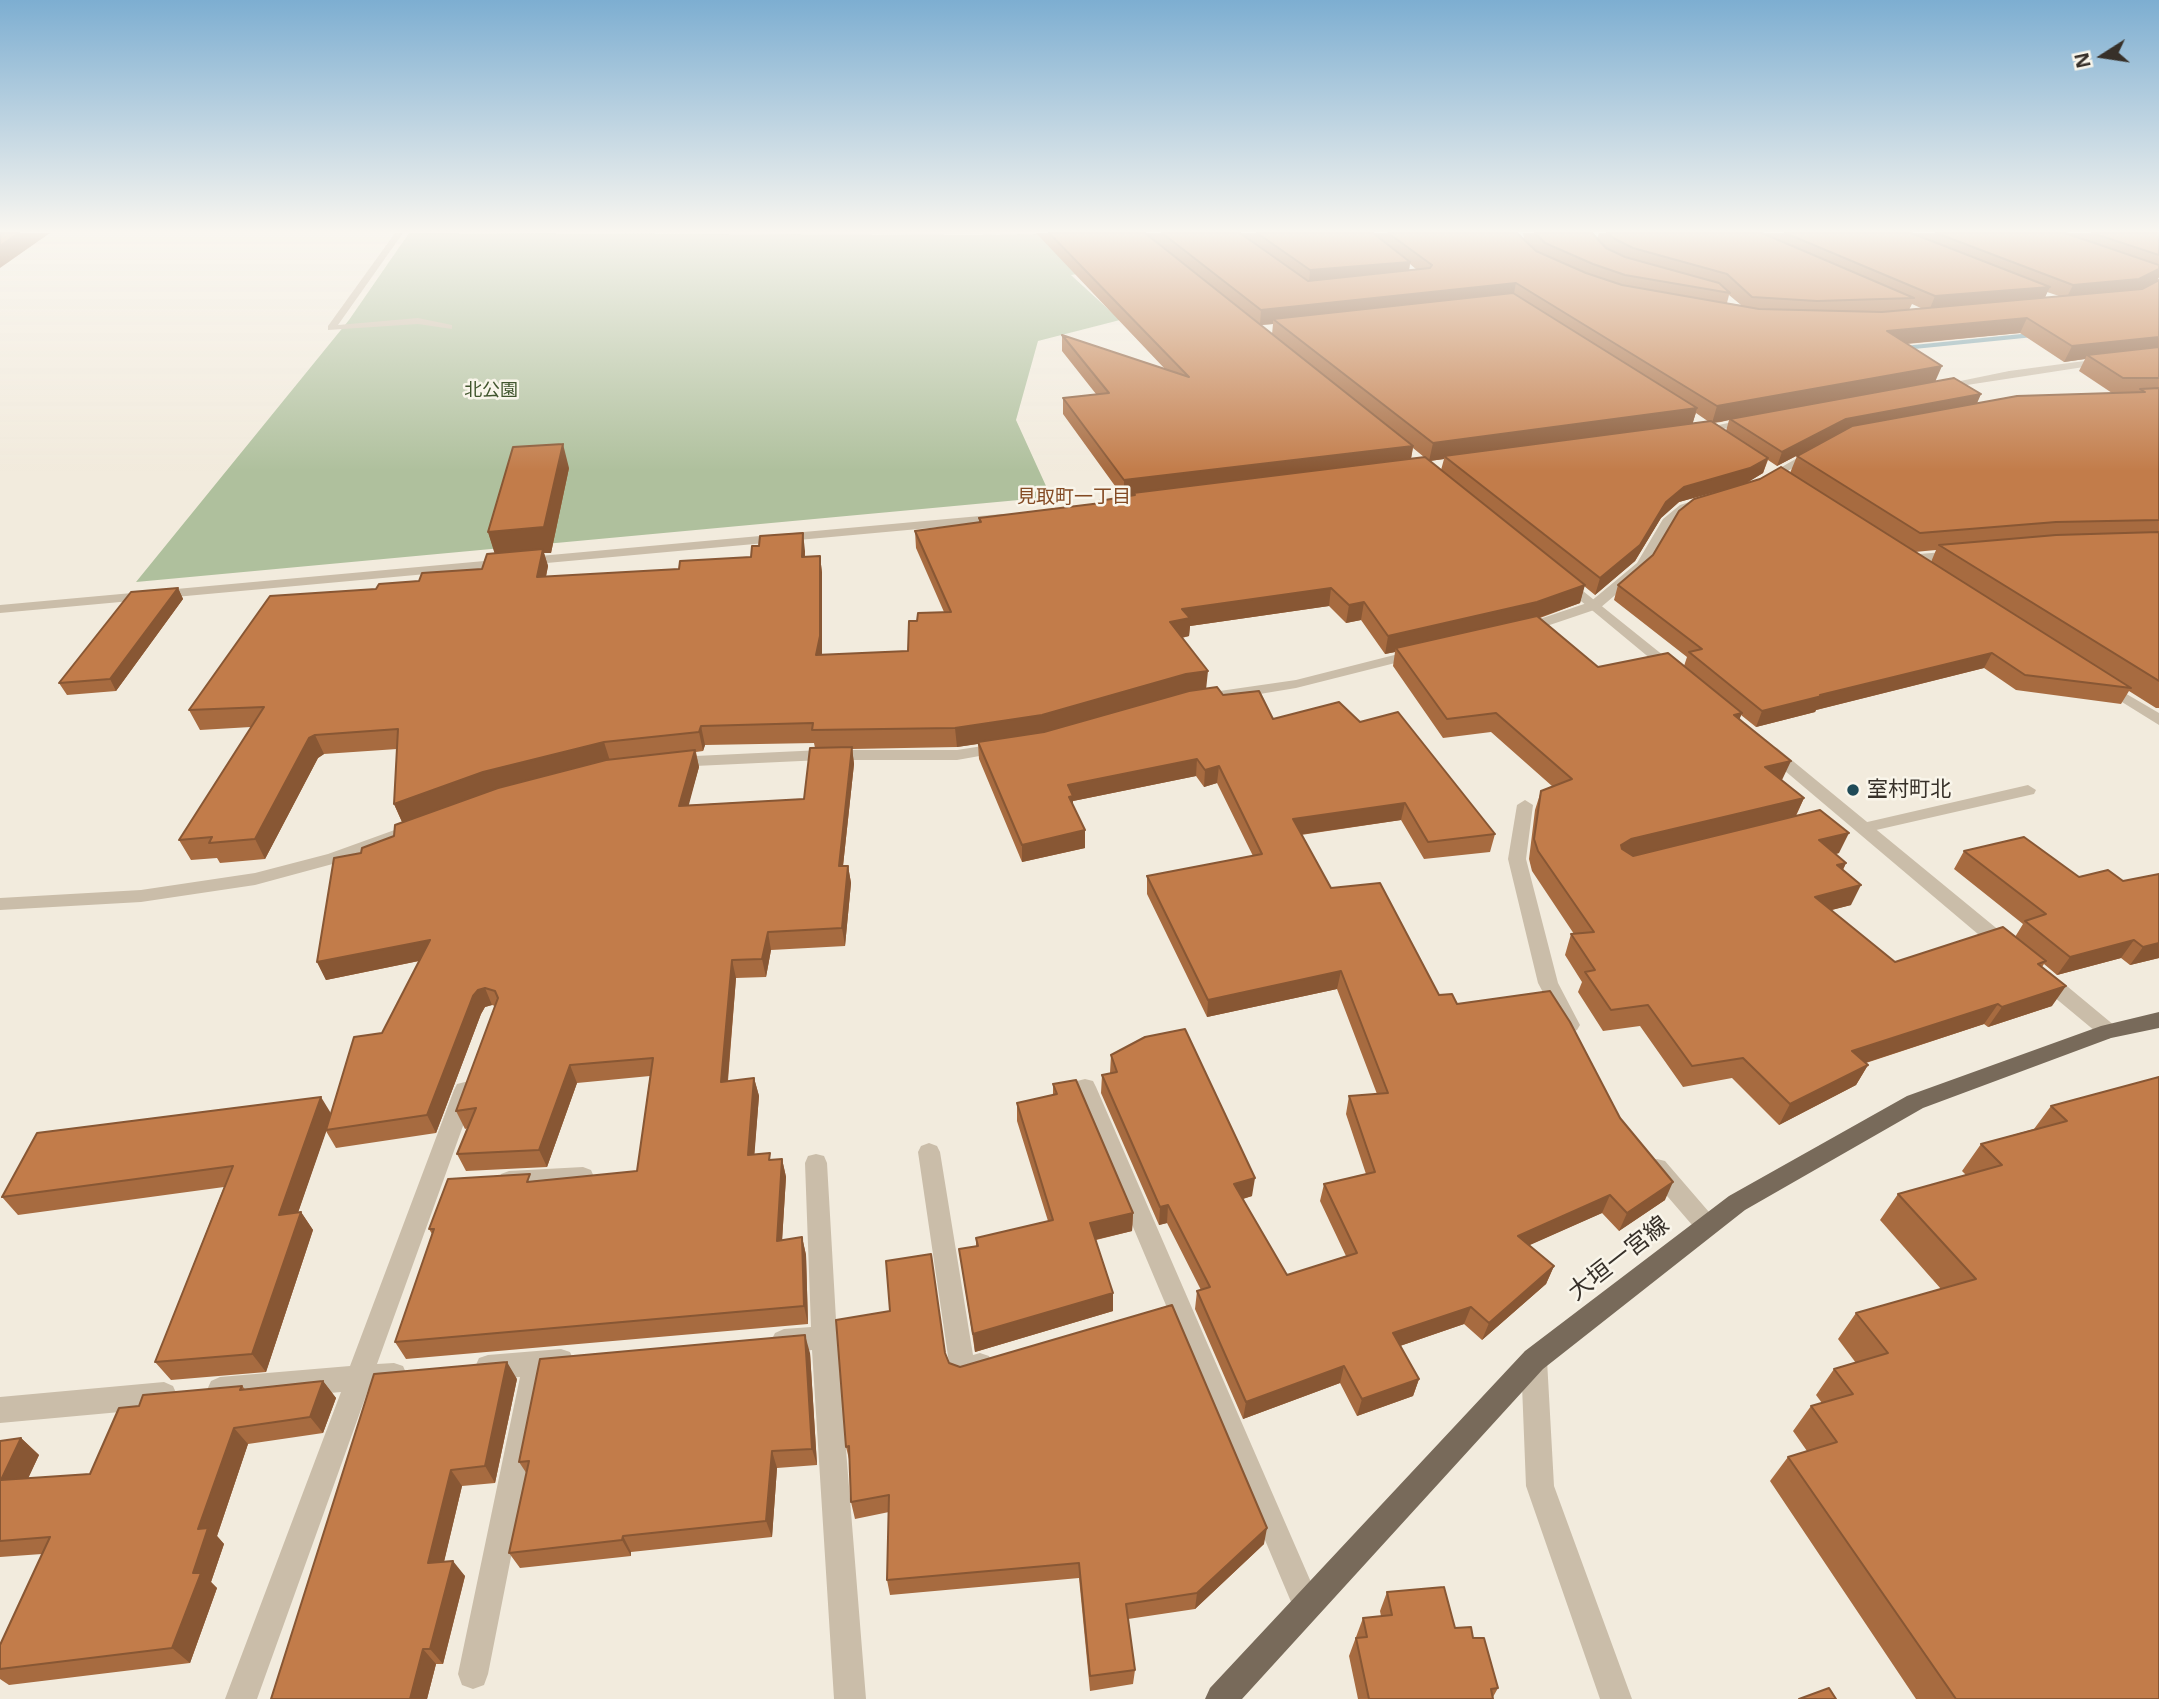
<!DOCTYPE html>
<html>
<head>
<meta charset="utf-8">
<style>
  body { margin:0 }
  #map { position:relative; width:2159px; height:1699px; overflow:hidden; background:#f2ebdd; font-family:"Open Sans",sans-serif }
  canvas { display:block }
  .north { position:absolute; left:2068px; top:21px; width:70px; height:70px; -webkit-text-stroke:5px #f9f5ea; paint-order:stroke; rotate:258deg; font-size:19px; font-weight:700; line-height:28px; text-align:center; color:#373029 }
  .north::after { content:''; display:block; margin:auto; width:24px; height:32px; background:#373029; clip-path:polygon(50% 0,100% 100%,50% 72%,0 100%) }
</style>
</head>
<body>
<div id="map">
<canvas width="2159" height="1699"></canvas>
<div class="north">N</div>
</div>
<script>
const ctx = document.querySelector('canvas').getContext('2d');
ctx.lineJoin = 'round';
function paint(path, color) { ctx.fillStyle = color; ctx.fill(path, 'evenodd'); }
const shape = rows => new Path2D(rows.map(r => 'M' + r).join(''));
function trace(path, color, width, dash) { ctx.strokeStyle = color; ctx.lineWidth = width; ctx.lineCap = dash ? 'butt' : 'round'; ctx.setLineDash(dash || []); ctx.stroke(path); }
function drawText(font, color, halo, rows, align = 'center') {
  ctx.font = font + ' "Open Sans","Noto Sans JP",sans-serif'; ctx.lineWidth = 5; ctx.setLineDash([]); ctx.textBaseline = 'middle'; ctx.strokeStyle = halo; ctx.fillStyle = color; for (const [text, x, y, turn = 0] of rows) {
    ctx.save(); ctx.translate(x, y); ctx.rotate((+turn || 0) * Math.PI / 180); ctx.textAlign = isNaN(turn) ? turn : align; if (halo) ctx.strokeText(text, 0, 0); ctx.fillText(text, 0, 0); ctx.restore();
  }
}
const green = shape([
  [409,233,976,235,1108,233,1144,265,1071,275,1120,320,1038,341,1016,420,1051,497,136,582,349,320]
]);
const stream = shape([
  [2041,332,2045,334,2044,336,1894,351,1890,349,1894,347,2041,332]
]);
const service = shape([
  [395,233,403,233,338,325,418,318,452,325,452,329,418,324,328,330,328,326,395,233]
]);
const minor = shape([
  [2107,358,2110,359,2110,363,1941,389,1936,386,2009,371,2107,358],
  [1751,418,1756,421,1755,423,1696,434,1691,431,1751,418],
  [1813,449,1819,452,1817,454,1769,482,1759,480,1813,449],
  [1699,499,1705,503,1703,506,1688,511,1672,524,1647,568,1600,608,1529,632,1519,632,1519,626,1590,602,1637,563,1663,519,1680,505,1699,499],
  [1002,514,1008,518,1006,521,0,613,0,605,1002,514],
  [1956,551,1961,552,1961,558,1907,563,1901,559,1907,555,1956,551],
  [1414,650,1419,651,1421,654,1419,657,1296,688,1199,704,1191,699,1199,694,1296,680,1414,650],
  [2106,682,2159,713,2159,725,2101,689,2099,686,2106,682],
  [1002,743,1010,748,1008,751,957,760,822,760,674,767,666,762,674,757,822,750,957,750,1002,743],
  [2028,785,2036,790,2034,794,1863,833,1854,828,1863,823,2028,785],
  [1525,800,1533,805,1526,859,1558,983,1580,1025,1577,1030,1570,1033,1563,1030,1538,983,1508,859,1517,805,1525,800],
  [414,823,423,828,420,832,340,862,255,885,141,902,0,910,0,898,141,890,255,873,328,854,414,823],
  [1085,1079,1093,1081,1096,1087,1317,1596,1322,1606,1317,1616,1307,1621,1297,1616,1074,1087,1077,1081,1085,1079],
  [465,1082,473,1084,476,1090,377,1364,394,1363,403,1366,407,1375,403,1384,394,1387,368,1390,257,1699,225,1699,341,1392,220,1403,211,1399,207,1390,211,1381,220,1377,350,1366,454,1090,457,1084,465,1082],
  [929,1143,937,1146,940,1152,973,1355,980,1353,989,1356,993,1365,989,1374,963,1382,954,1379,950,1370,918,1152,921,1146,929,1143],
  [816,1154,824,1156,827,1163,837,1337,866,1699,834,1699,812,1350,784,1353,775,1349,771,1341,775,1333,784,1329,811,1327,805,1163,808,1156,816,1154],
  [1657,1159,1665,1161,1715,1219,1719,1226,1715,1233,1707,1236,1699,1233,1649,1175,1646,1168,1649,1161,1657,1159],
  [583,1167,591,1170,594,1177,591,1184,583,1187,509,1191,501,1188,498,1181,501,1174,509,1171,583,1167],
  [1534,1348,1543,1351,1547,1360,1554,1486,1632,1699,1600,1699,1526,1486,1521,1360,1525,1351,1534,1348],
  [561,1349,570,1352,574,1361,570,1370,547,1374,488,1674,484,1685,473,1689,462,1685,458,1674,520,1377,488,1379,479,1376,475,1367,479,1358,488,1355,561,1349],
  [164,1382,173,1386,177,1395,173,1404,164,1408,0,1423,0,1397,164,1382]
]);
const tertiary = shape([
  [1563,575,1679,668,1681,671,1679,674,1669,674,1558,582,1558,576,1563,575],
  [1771,746,1777,748,2012,941,2015,946,2012,951,1998,951,1765,754,1763,751,1765,748,1771,746],
  [2043,970,2050,972,2115,1026,2118,1031,2115,1036,2108,1039,2101,1036,2036,982,2033,977,2036,972,2043,970]
]);
const primary = shape([
  [2159,1012,2159,1028,2111,1038,1923,1108,1745,1210,1543,1369,1242,1699,1205,1699,1210,1688,1525,1351,1729,1196,1907,1096,2101,1026,2159,1012]
]);
const wall = shape([
  [1036,233,1517,233,1537,251,1524,239,1523,233,1592,233,1597,239,1599,233,2159,233,2159,277,2157,281,2159,280,2159,708,2156,708,2129,691,2121,704,2016,690,1984,668,1816,710,1815,712,1756,727,1741,715,1739,720,1782,780,1804,798,1796,816,1839,853,1836,854,1846,863,1843,870,1851,905,1831,910,1895,962,2015,937,2023,924,1954,869,1964,851,2079,877,2123,881,2159,874,2159,958,2130,965,2121,958,2057,975,2044,964,2042,967,2052,1006,1988,1027,1984,1024,1866,1063,1868,1065,1856,1085,1779,1125,1732,1078,1683,1087,1640,1026,1603,1031,1578,992,1582,982,1565,955,1571,934,1574,934,1532,871,1529,859,1535,810,1541,791,1552,786,1491,732,1443,738,1393,666,1395,652,1385,654,1361,620,1346,623,1329,606,1190,626,1189,636,1182,638,1206,688,1273,719,1360,722,1495,834,1490,852,1424,859,1401,820,1301,835,1331,888,1439,995,1457,1004,1620,1118,1665,1200,1619,1231,1602,1213,1529,1245,1554,1266,1546,1284,1482,1340,1464,1324,1400,1346,1419,1379,1413,1396,1357,1416,1340,1383,1243,1419,1195,1309,1197,1291,1201,1290,1167,1223,1159,1225,1101,1093,1102,1075,1110,1073,1111,1055,1252,1196,1243,1199,1287,1275,1346,1256,1320,1201,1324,1184,1366,1174,1346,1114,1349,1096,1377,1094,1337,989,1207,1017,1147,894,1147,876,1253,856,1217,783,1204,787,1196,776,1073,801,1073,805,1085,848,1022,862,979,759,978,744,957,747,852,749,854,764,843,866,848,866,851,883,845,946,771,950,766,977,736,978,728,1081,754,1078,759,1096,754,1155,772,1160,782,1159,786,1177,782,1240,802,1237,806,1255,808,1324,406,1359,395,1342,432,1234,429,1229,533,1181,637,1171,650,1076,577,1083,547,1167,466,1171,457,1154,468,1128,465,1129,456,1111,495,1006,492,1005,485,1007,481,1014,436,1133,336,1148,326,1131,298,1212,301,1212,313,1230,266,1372,171,1380,155,1362,224,1187,18,1215,2,1197,331,1113,382,1033,419,961,326,980,317,962,361,853,394,836,402,822,394,804,397,749,324,754,318,758,265,859,220,863,217,858,191,860,179,840,251,727,200,730,189,710,376,589,482,569,495,553,488,532,569,468,551,553,544,553,548,566,546,577,679,569,751,557,805,551,805,557,820,556,822,573,822,655,908,651,917,621,944,612,916,548,915,531,979,523,979,518,1099,503,1099,501,1123,497,1063,414,1063,398,1096,394,1062,351,1062,335,1165,369],
  [1410,264,1417,270,1409,271],
  [2047,292,2059,296,2045,298],
  [1729,295,1741,305,1727,303],
  [1912,304,1923,309,1909,310],
  [1273,324,1272,334,1261,325],
  [2020,333,2064,362,2085,359,2079,371,2112,393,1976,403,1981,394,1936,381,1907,344],
  [1696,413,1709,422,1692,424],
  [1729,420,1726,431,1713,423,1721,422],
  [1837,435,1797,456,1790,473,1746,483,1763,473,1768,460,1777,466],
  [1413,448,1424,457,1411,459],
  [1444,459,1441,470,1430,461],
  [1732,487,1618,585,1614,600,1687,657,1684,666,1598,667,1540,618,1580,603,1584,586,1595,595,1635,561,1661,518,1679,502],
  [1936,550,1931,562,1915,552,1925,551],
  [814,743,815,748,804,799,688,805,699,767,696,752,703,751,705,745],
  [178,588,183,599,116,691,67,695,59,683],
  [2159,1077,2159,1699,1916,1699,1770,1481,1788,1457,1807,1451,1793,1431,1811,1406,1822,1403,1816,1395,1834,1369,1856,1363,1838,1339,1856,1313,1941,1289,1880,1220,1898,1194,1966,1175,1962,1171,1981,1144,2034,1129,2051,1106],
  [1053,1084,1133,1213,1132,1231,1096,1240,1113,1293,1113,1311,975,1352,959,1249,976,1246,976,1238,1048,1221,1017,1121,1017,1103,1053,1095],
  [810,1353,817,1465,777,1468,772,1537,631,1552,631,1556,520,1568,509,1553,527,1474,519,1462],
  [945,1353,949,1363,1264,1544,1195,1609,1128,1619,1135,1670,1133,1684,1090,1691,1079,1578,890,1595,887,1580,889,1512,855,1519,851,1502,850,1463,846,1447],
  [517,1379,495,1483,462,1486,444,1561,465,1576,443,1664,436,1664,427,1699,271,1699],
  [323,1381,336,1398,323,1433,248,1444,217,1536,224,1544,211,1582,217,1588,190,1663,9,1685,0,1679,0,1645,42,1554,0,1557,0,1441,21,1438,39,1455,28,1478,90,1474,139,1406,242,1386,245,1389],
  [1387,1592,1473,1638,1498,1688,1493,1697,1493,1699,1358,1699,1349,1656,1363,1618,1381,1616,1380,1611]
]);
const shadedWall = shape([
  [19,233,50,233,0,268,0,246],
  [1410,262,1408,276,1309,284,1310,270],
  [2159,269,2159,277,2157,281,2131,293,2066,299,2073,285],
  [1516,283,1513,298,1273,319,1273,324,1260,325,1261,310],
  [2050,287,2043,301,1929,311,1935,296],
  [2027,318,2020,333,1881,346,1887,331],
  [2159,337,2159,351,2087,355,2085,359,2064,362,2072,346],
  [1942,366,1935,382,1730,419,1729,420,1712,423,1717,406],
  [1981,394,1975,408,1841,432,1777,466,1782,452,1846,419],
  [1697,408,1692,426,1444,456,1444,459,1429,461,1433,443],
  [563,444,569,468,551,553,544,553,548,566,542,595,496,558,488,532],
  [1413,446,1410,464,1133,493,1133,497,1124,498,1124,480],
  [1768,458,1763,473,1745,484,1679,502,1661,518,1635,561,1595,595,1600,578,1666,502,1684,487],
  [803,533,805,551,804,574,802,557],
  [820,556,822,573,822,655,816,655],
  [1585,585,1580,603,1532,620,1396,648,1395,652,1385,654,1388,636],
  [178,588,183,599,116,691,110,679],
  [1331,588,1329,606,1190,626,1189,636,1169,640,1170,622,1182,609],
  [1364,602,1361,620,1346,623,1349,605],
  [1992,653,1984,668,1816,710,1815,712,1756,727,1762,711,1820,695],
  [1208,671,1206,690,1042,734,957,747,955,728,1186,674],
  [1742,713,1734,732,1734,715],
  [701,726,705,745,703,751,699,732],
  [315,735,324,754,318,758,265,859,255,839,309,738],
  [604,742,610,761,403,824,394,804,483,772],
  [852,747,854,764,841,884,839,866],
  [695,750,699,767,684,823,679,806],
  [1197,759,1196,776,1073,801,1073,813,1068,785],
  [1791,761,1782,780,1765,767],
  [1219,766,1217,783,1204,787,1205,770],
  [1804,798,1795,817,1615,865,1621,845,1631,839],
  [1405,803,1401,820,1290,836,1293,819],
  [1085,830,1085,848,1022,862,1022,845],
  [1849,833,1839,853,1810,860,1819,840],
  [1846,863,1836,883,1837,865],
  [848,866,851,883,845,946,842,928],
  [1861,885,1851,905,1805,917,1815,897],
  [768,932,771,950,766,977,762,959],
  [430,940,438,957,326,980,317,962],
  [2134,940,2121,958,2057,975,2070,957],
  [2159,943,2159,958,2130,965,2143,947],
  [732,960,736,978,726,1099,721,1082],
  [1341,971,1337,989,1207,1017,1208,1000],
  [2066,986,2052,1006,1988,1027,2002,1007],
  [485,988,492,1005,485,1007,481,1014,436,1133,427,1115,473,996,478,990],
  [1998,1004,1984,1024,1840,1071,1852,1051],
  [570,1065,577,1083,547,1167,539,1150],
  [1868,1065,1856,1085,1779,1125,1790,1104],
  [754,1078,759,1096,753,1173,748,1155],
  [321,1097,332,1115,291,1233,279,1215],
  [782,1159,786,1177,781,1258,777,1241],
  [1255,1178,1252,1196,1232,1202,1234,1184],
  [1673,1182,1665,1200,1619,1231,1627,1213],
  [1610,1195,1602,1213,1512,1253,1518,1236],
  [1168,1205,1167,1223,1159,1225,1160,1207],
  [301,1212,313,1230,266,1372,252,1354],
  [1133,1213,1132,1231,1090,1241,1090,1223],
  [802,1237,806,1255,808,1324,804,1306],
  [1554,1266,1546,1284,1482,1340,1489,1323],
  [1113,1293,1113,1311,975,1352,973,1334],
  [1471,1307,1464,1324,1388,1350,1393,1333],
  [805,1335,810,1353,817,1465,812,1449],
  [507,1362,517,1379,495,1483,485,1466],
  [1344,1366,1340,1383,1243,1419,1246,1402],
  [1419,1379,1413,1396,1357,1416,1362,1399],
  [323,1381,336,1398,323,1433,310,1417],
  [234,1428,248,1444,217,1536,224,1544,211,1582,217,1588,190,1663,172,1648,198,1529],
  [21,1438,39,1455,20,1496,1,1480],
  [772,1451,777,1468,772,1537,766,1521],
  [451,1470,462,1486,440,1579,428,1563],
  [1267,1528,1264,1544,1195,1609,1197,1593],
  [623,1536,631,1552,631,1556,622,1540],
  [453,1561,465,1576,443,1664,430,1649],
  [423,1649,436,1664,427,1699,410,1699]
]);
const building = shape([
  [0,233,19,233,0,246,0,233],
  [1049,233,1145,233,1413,446,1124,480,1063,398,1109,393,1062,335,1189,377,1049,233],
  [1162,233,1240,233,1308,281,1430,268,1432,265,1388,233,1517,233,1536,251,1586,273,1622,285,1759,309,1882,312,2142,289,2159,280,2159,337,2072,346,2027,318,1887,331,1942,366,1717,406,1516,283,1261,310,1162,233],
  [1257,233,1373,233,1410,262,1310,270,1257,233],
  [1535,233,1592,233,1606,248,1625,257,1719,283,1730,293,1625,275,1593,264,1545,243,1535,233],
  [1607,233,1762,233,1914,298,1817,301,1752,297,1727,274,1633,248,1615,239,1607,233],
  [1785,233,1911,233,2050,287,1935,296,1785,233],
  [1936,233,2065,233,2159,265,2159,269,2139,279,2073,285,1936,233],
  [2092,233,2159,233,2159,255,2092,233],
  [1513,293,1697,408,1433,443,1273,319,1513,293],
  [2159,347,2159,378,2123,378,2087,355,2159,347],
  [1954,378,1981,394,1846,419,1782,452,1730,419,1954,378],
  [2159,388,2159,520,2056,522,1920,533,1797,456,1852,426,2017,396,2145,392,2140,389,2159,388],
  [1711,421,1768,458,1750,468,1684,487,1666,502,1640,545,1600,578,1444,456,1711,421],
  [563,444,544,527,488,532,513,447,563,444],
  [1425,457,1585,585,1537,602,1388,636,1364,602,1349,605,1331,588,1182,609,1190,618,1170,622,1208,671,1186,674,1042,715,955,728,812,730,813,723,701,726,699,732,604,742,483,772,394,804,398,729,315,735,309,738,255,839,209,843,212,837,179,840,264,707,189,710,270,596,376,589,379,584,419,581,422,573,482,569,487,554,543,549,537,577,679,569,680,561,751,557,752,546,759,546,760,536,803,533,802,557,820,556,820,636,816,655,908,651,909,621,917,621,918,613,951,612,915,531,981,522,979,518,1101,503,1099,501,1135,495,1133,493,1425,457],
  [1781,467,2131,688,2025,675,1992,653,1820,695,1822,696,1762,711,1689,652,1702,649,1618,585,1653,555,1679,511,1694,499,1760,479,1781,467],
  [2159,532,2159,681,1939,545,2056,535,2159,532],
  [178,588,110,679,59,683,131,592,178,588],
  [1537,616,1598,667,1668,653,1742,713,1734,715,1791,761,1765,767,1804,798,1631,839,1621,845,1622,849,1633,856,1820,810,1849,833,1819,840,1846,863,1837,865,1861,885,1815,897,1895,962,2003,927,2046,961,2038,964,2066,986,2002,1007,1998,1004,1852,1051,1868,1065,1790,1104,1743,1058,1692,1066,1648,1005,1611,1010,1585,972,1595,970,1571,934,1594,932,1538,851,1534,839,1541,791,1572,779,1496,713,1447,719,1396,648,1537,616],
  [1217,687,1223,695,1259,691,1273,719,1339,702,1360,722,1398,712,1495,834,1428,842,1405,803,1293,819,1331,888,1380,883,1439,995,1452,994,1457,1004,1550,991,1570,1022,1620,1118,1673,1182,1627,1213,1610,1195,1518,1236,1554,1266,1489,1323,1471,1307,1393,1333,1419,1379,1362,1399,1344,1366,1246,1402,1197,1291,1210,1287,1168,1205,1160,1207,1102,1075,1117,1072,1111,1055,1145,1037,1185,1029,1255,1178,1234,1184,1287,1275,1357,1253,1324,1184,1375,1172,1349,1096,1388,1093,1341,971,1208,1000,1147,876,1262,854,1219,766,1205,770,1197,759,1068,785,1073,796,1069,797,1085,830,1022,845,978,742,1044,732,1189,691,1217,687],
  [852,747,839,866,848,866,842,928,768,932,762,959,732,960,721,1082,754,1078,748,1155,770,1153,769,1160,782,1159,777,1241,802,1237,804,1306,395,1342,434,1229,429,1229,448,1179,530,1174,527,1182,637,1171,653,1058,570,1065,539,1150,457,1154,476,1108,456,1111,498,998,495,991,485,988,478,990,473,996,427,1115,326,1130,354,1037,382,1033,430,940,317,962,334,858,361,853,362,848,394,836,395,825,498,788,606,760,695,750,679,806,804,799,810,748,852,747],
  [2024,837,2079,877,2108,870,2123,881,2159,874,2159,943,2143,947,2134,940,2070,957,2025,921,2046,914,1964,851,2024,837],
  [2159,1077,2159,1699,1956,1699,1788,1457,1837,1442,1811,1406,1853,1394,1834,1369,1888,1353,1856,1313,1976,1279,1898,1194,2002,1165,1981,1144,2067,1121,2051,1106,2159,1077],
  [1076,1080,1133,1213,1090,1223,1113,1293,973,1334,959,1249,978,1246,976,1238,1053,1220,1017,1103,1057,1094,1053,1084,1076,1080],
  [321,1097,279,1215,301,1212,252,1354,155,1362,233,1166,2,1197,37,1133,321,1097],
  [931,1254,945,1353,949,1363,960,1367,1172,1305,1267,1528,1197,1593,1126,1604,1135,1670,1090,1676,1079,1563,887,1580,889,1495,851,1502,849,1446,846,1447,836,1320,890,1311,886,1261,931,1254],
  [805,1335,812,1449,772,1451,766,1521,623,1536,622,1540,509,1553,529,1461,519,1462,540,1359,805,1335],
  [507,1362,485,1466,451,1470,428,1563,453,1561,430,1649,423,1649,410,1699,271,1699,374,1374,507,1362],
  [323,1381,310,1417,234,1428,198,1529,208,1528,193,1573,201,1573,172,1648,0,1669,0,1645,50,1537,0,1541,0,1441,21,1438,1,1480,90,1474,119,1408,139,1406,143,1395,242,1386,240,1390,323,1381],
  [1444,1587,1455,1628,1471,1627,1473,1638,1484,1638,1498,1688,1491,1689,1493,1699,1369,1699,1356,1638,1367,1637,1363,1618,1392,1615,1387,1592,1444,1587],
  [1829,1688,1836,1699,1799,1699,1829,1688]
]);
const markers = [
  [1853,790,7,"#1f4a57"]
];
const farParknames = [
  ["北公園",491,391]
];
const farNeighbourhoodnames = [
  ["見取町一丁目",1074,498]
];
const poiNames = [
  ["室村町北",1867,790]
];
const nearStreetnames = [
  ["大垣一宮線",1619,1259,-38]
];
paint(green, '#afc09d');
paint(stream, '#7da4ae');
paint(service, '#cabda9');
paint(minor, '#cabda9');
paint(tertiary, '#cabda9');
paint(primary, '#786a5a');
paint(wall, '#a76b40');
paint(shadedWall, '#885734');
paint(building, '#c27c4a');
trace(building, '#885734', 2);
const sky = ctx.createLinearGradient(0, 0, 0, 471);
sky.addColorStop(0, '#7daed1');
sky.addColorStop(0.49, '#f9f6f0');
sky.addColorStop(1, '#f9f6f000');
ctx.fillStyle = sky;
ctx.fillRect(0, 0, 2159, 471);
for (const [x, y, r, color] of markers) { const dot = new Path2D(); dot.arc(x, y, r, 0, 2 * Math.PI); ctx.fillStyle = color; ctx.fill(dot); trace(dot, '#f9f5ea', 2.5); }
drawText('18px', '#40552d', '#f9f5ea', farParknames);
drawText('19px', '#844b24', '#f9f5ea', farNeighbourhoodnames);
drawText('21px', '#373029', '#f9f5ea', poiNames, 'left');
drawText('24px', '#373029', '#f9f5ea', nearStreetnames);
</script>
</body>
</html>
